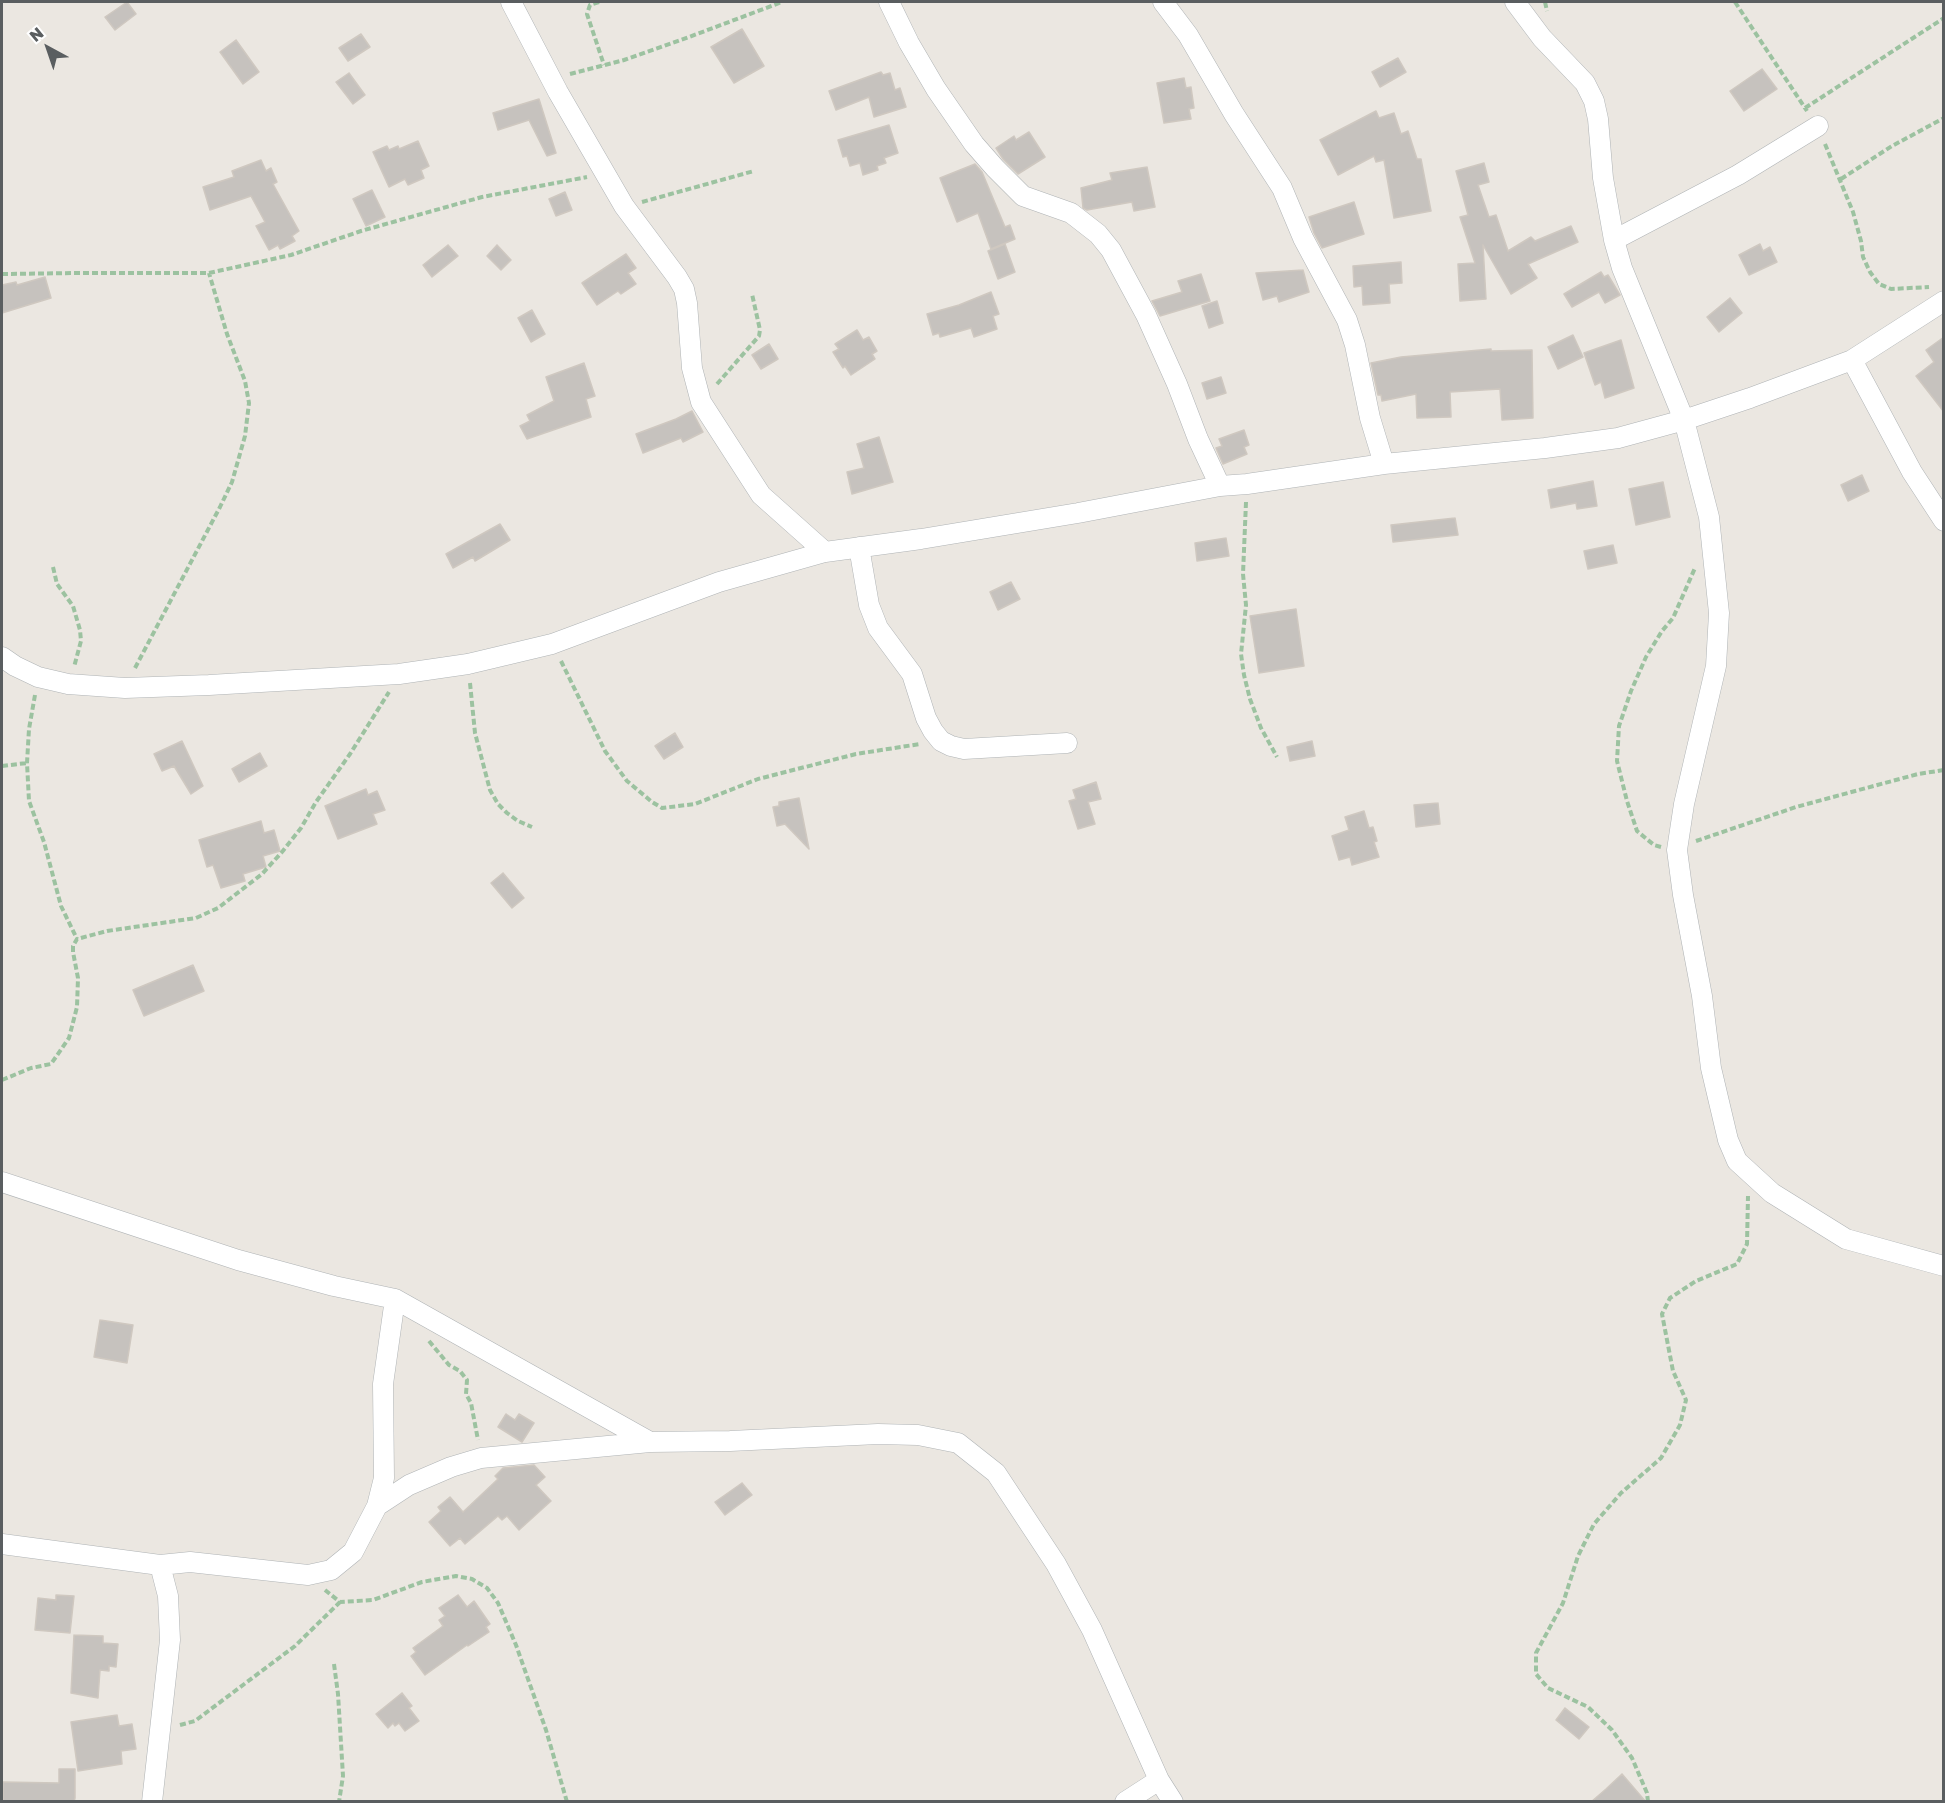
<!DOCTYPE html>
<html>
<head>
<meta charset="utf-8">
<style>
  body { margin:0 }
  #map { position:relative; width:1945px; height:1803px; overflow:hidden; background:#ebe7e1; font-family:"Golos Text",sans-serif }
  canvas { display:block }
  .frame { position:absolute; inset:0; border:3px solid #5a5e60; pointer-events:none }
  .north { position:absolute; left:18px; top:18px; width:60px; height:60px; -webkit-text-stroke:4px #fff; paint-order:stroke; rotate:320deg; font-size:16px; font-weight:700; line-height:24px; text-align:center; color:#5a5e60 }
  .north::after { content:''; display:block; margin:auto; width:21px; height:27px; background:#5a5e60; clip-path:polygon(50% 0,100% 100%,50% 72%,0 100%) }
</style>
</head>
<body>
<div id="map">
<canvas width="1945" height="1803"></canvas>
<div class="frame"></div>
<div class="north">N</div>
</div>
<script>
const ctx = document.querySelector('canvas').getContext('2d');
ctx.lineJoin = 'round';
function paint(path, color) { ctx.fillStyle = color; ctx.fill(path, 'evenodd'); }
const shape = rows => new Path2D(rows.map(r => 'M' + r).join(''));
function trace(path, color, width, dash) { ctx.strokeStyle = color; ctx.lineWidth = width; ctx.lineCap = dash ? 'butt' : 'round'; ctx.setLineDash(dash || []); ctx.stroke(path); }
const building = shape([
  [127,2,136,14,115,30,105,17,127,2],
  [742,29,764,66,734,83,711,47,742,29],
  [361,34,370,47,348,61,339,48,361,34],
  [236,40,259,72,243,84,220,52,236,40],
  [1398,58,1406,72,1380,87,1372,72,1398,58],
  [1762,69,1777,89,1744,111,1730,91,1762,69],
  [881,72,883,75,890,73,895,90,900,88,906,107,874,117,869,97,836,110,829,91,881,72],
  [349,73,365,95,353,104,336,82,349,73],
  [1184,78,1186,88,1191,87,1194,108,1189,109,1191,119,1164,123,1157,83,1184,78],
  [539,99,556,153,547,156,529,120,498,130,493,113,539,99],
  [1376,111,1379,118,1394,113,1401,134,1408,131,1417,159,1421,159,1431,211,1394,218,1384,160,1376,162,1374,156,1338,175,1320,140,1376,111],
  [889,125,898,153,884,158,886,163,877,166,878,170,863,175,860,163,850,166,847,156,843,157,838,140,889,125],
  [1029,132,1045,157,1018,174,1003,159,996,148,1014,136,1016,140,1029,132],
  [418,141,429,166,421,170,424,178,408,185,405,179,389,187,373,152,387,146,389,150,398,146,399,149,418,141],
  [261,160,266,171,271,168,277,182,273,184,299,231,292,236,295,241,280,249,278,245,269,250,256,226,265,222,251,196,210,210,203,187,234,177,232,171,261,160],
  [1484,163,1489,182,1478,185,1489,217,1496,215,1508,251,1531,237,1535,241,1571,226,1578,242,1528,264,1537,278,1511,294,1483,245,1486,299,1460,301,1458,264,1475,263,1460,217,1468,215,1456,171,1484,163],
  [975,164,982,172,1005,227,1010,225,1015,239,991,249,978,213,957,222,940,178,975,164],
  [1147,167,1155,207,1134,211,1132,202,1087,210,1083,208,1081,188,1112,180,1110,173,1147,167],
  [372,190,385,217,366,226,353,199,372,190],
  [565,192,572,210,556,216,549,199,565,192],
  [1354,202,1364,234,1322,248,1314,233,1309,217,1354,202],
  [1005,244,1015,272,998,279,988,251,1005,244],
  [1760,244,1763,251,1770,247,1777,262,1749,275,1739,255,1760,244],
  [448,245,458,256,432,277,423,265,448,245],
  [497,245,511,260,501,270,487,256,497,245],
  [626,254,636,268,628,273,636,284,621,294,618,291,597,305,582,283,626,254],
  [1401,262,1402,283,1389,284,1390,303,1363,305,1362,286,1354,287,1353,266,1401,262],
  [1303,270,1309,292,1279,302,1277,296,1263,300,1256,273,1303,270],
  [1601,272,1604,277,1608,275,1620,295,1605,303,1599,292,1572,307,1564,294,1601,272],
  [1201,274,1210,301,1160,316,1152,301,1182,292,1178,281,1201,274],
  [45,277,51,298,2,313,2,285,16,282,17,285,45,277],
  [991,292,999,314,993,316,997,329,974,337,971,328,940,337,939,333,933,335,927,314,959,305,991,292],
  [1730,298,1742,313,1719,332,1707,317,1730,298],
  [1217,301,1223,323,1209,328,1202,306,1217,301],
  [532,310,545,334,531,342,518,318,532,310],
  [857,330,863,340,869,337,877,351,872,354,875,359,851,375,845,366,843,368,833,352,839,349,835,344,857,330],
  [1573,335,1583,357,1558,369,1548,347,1573,335],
  [1944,337,1944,412,1916,376,1934,362,1926,350,1944,337],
  [1621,340,1634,388,1605,398,1601,382,1595,385,1584,353,1621,340],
  [769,344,778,359,761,369,752,355,769,344],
  [1491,349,1491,351,1532,350,1533,418,1502,420,1500,389,1450,392,1451,417,1417,418,1416,394,1382,401,1381,395,1378,395,1371,363,1401,357,1491,349],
  [584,363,595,396,586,399,591,417,527,439,520,426,530,421,527,415,554,401,546,377,584,363],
  [1221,377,1226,393,1207,399,1202,383,1221,377],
  [692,411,703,432,683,442,681,438,643,453,636,434,676,419,692,411],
  [1244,430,1249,445,1244,447,1247,454,1223,464,1216,448,1222,446,1219,439,1244,430],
  [879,437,893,482,852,494,847,472,864,468,857,444,879,437],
  [1862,475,1869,491,1848,501,1841,485,1862,475],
  [1593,481,1597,506,1577,509,1576,503,1551,508,1548,490,1593,481],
  [1663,482,1670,517,1636,525,1629,489,1663,482],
  [1455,518,1458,535,1393,542,1391,525,1455,518],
  [500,524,510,540,475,561,473,557,453,568,446,554,500,524],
  [1226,538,1229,556,1197,561,1195,543,1226,538],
  [1613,545,1617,563,1588,569,1584,551,1613,545],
  [1011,582,1020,599,998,610,990,592,1011,582],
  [1296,609,1304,666,1259,673,1250,616,1296,609],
  [675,733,683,747,664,759,655,746,675,733],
  [182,741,203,786,191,794,174,766,162,771,154,754,182,741],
  [1312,741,1315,756,1290,761,1287,747,1312,741],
  [260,753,267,766,239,782,232,769,260,753],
  [1096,782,1101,799,1088,802,1095,824,1078,829,1069,801,1076,799,1073,790,1096,782],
  [366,789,368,795,377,791,385,810,373,814,377,824,338,839,325,806,366,789],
  [799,798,809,849,785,824,777,826,773,807,779,806,779,802,799,798],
  [1438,803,1440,824,1416,827,1414,805,1438,803],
  [1364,811,1369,828,1373,827,1377,841,1374,842,1379,857,1352,865,1350,857,1339,860,1332,836,1349,830,1345,817,1364,811],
  [261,821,264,833,274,830,280,851,263,856,266,867,243,874,245,881,221,888,213,865,207,867,199,840,261,821],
  [503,873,524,898,512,908,491,883,503,873],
  [193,965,204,991,144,1016,133,990,193,965],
  [100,1320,133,1325,127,1363,94,1357,100,1320],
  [506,1414,515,1420,519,1414,534,1423,522,1442,498,1427,506,1414],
  [534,1465,545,1477,536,1485,551,1501,519,1530,507,1516,502,1520,498,1516,465,1544,460,1538,450,1546,429,1522,441,1511,438,1507,450,1497,463,1512,498,1479,495,1476,503,1468,534,1465],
  [742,1483,752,1495,725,1515,715,1502,742,1483],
  [56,1595,74,1596,70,1633,35,1630,38,1598,56,1600,56,1595],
  [458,1595,467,1607,474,1601,490,1624,486,1627,489,1632,468,1646,467,1645,425,1675,411,1656,416,1652,413,1648,443,1626,439,1620,445,1616,439,1608,458,1595],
  [74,1635,103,1636,103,1643,118,1644,116,1667,109,1666,109,1671,100,1670,98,1698,71,1693,74,1635],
  [402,1693,412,1706,409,1708,419,1721,405,1731,399,1723,395,1726,393,1723,388,1728,376,1714,402,1693],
  [1565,1708,1589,1727,1579,1739,1556,1720,1565,1708],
  [117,1715,119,1726,132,1724,136,1749,121,1751,122,1764,78,1771,71,1722,117,1715],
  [59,1769,75,1769,75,1798,74,1802,3,1802,3,1782,59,1783,59,1769],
  [1622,1774,1646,1802,1591,1802,1606,1789,1622,1774]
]);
const path = shape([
  [599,2,590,5,587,14,604,65],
  [1545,2,1547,11],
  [1735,2,1807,111],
  [570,74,624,60,689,37,782,2],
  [1805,108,1944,18],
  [1825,144,1853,212,1861,241,1863,257,1870,272,1879,284,1891,289,1929,287],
  [1841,179,1892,146,1944,118],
  [642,202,754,171],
  [2,274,77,273,209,273,291,255,361,231,482,197,587,177],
  [717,384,759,336,760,330,752,294],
  [1246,502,1243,574,1246,605,1241,654,1244,675,1250,699,1261,728,1277,757],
  [53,567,57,584,73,606,80,630,81,641,74,667],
  [561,661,605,751,627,781,652,802,662,808,695,804,758,779,856,754,920,744],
  [135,668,220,507,232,482,245,436,249,403,245,381,227,334,209,273],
  [470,683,475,733,490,790,498,804,507,813,518,821,532,827],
  [35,695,29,729,27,763,29,801,44,842,61,906,77,939],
  [2,766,27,763],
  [1696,841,1796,807,1918,774,1944,770],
  [1661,847,1654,845,1637,831,1627,801,1617,761,1619,726,1631,691,1646,657,1662,631,1673,618,1695,568],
  [2,1080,31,1068,51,1064,69,1038,77,1007,78,978,73,952,73,946,77,939,107,931,196,918,218,908,262,874,282,852,301,828,316,802,350,754,389,692],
  [429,1341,449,1365,460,1371,467,1380,466,1394,471,1403,478,1440],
  [325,1590,340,1602,373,1600,422,1582,456,1576,472,1579,487,1588,498,1603,516,1645,546,1730,567,1802],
  [334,1664,338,1694,343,1776,339,1802],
  [180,1725,195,1721,295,1646,340,1602],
  [1648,1802,1647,1793,1632,1758,1612,1730,1588,1707,1548,1688,1536,1674,1536,1653,1563,1603,1578,1556,1594,1524,1621,1493,1661,1458,1680,1425,1686,1400,1673,1371,1662,1314,1670,1298,1696,1281,1737,1264,1747,1244,1748,1196]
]);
const street = shape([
  [511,2,558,92,624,206,677,277,684,289,687,303,692,368,701,402,761,495,825,552],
  [889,2,909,43,936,89,974,144,995,168,1023,196,1071,213,1098,234,1111,250,1146,315,1177,384,1198,439,1220,486],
  [1163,2,1188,35,1234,114,1282,188,1303,238,1347,320,1355,345,1370,418,1384,464],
  [1515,2,1542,38,1585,83,1594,101,1598,119,1603,178,1614,240,1622,268,1684,420,1709,517,1719,613,1716,666,1684,804,1677,850,1683,895,1702,996,1711,1068,1728,1140,1737,1161,1772,1193,1846,1239,1944,1266],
  [1614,240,1738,175,1818,126],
  [1852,360,1912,472,1944,521],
  [859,547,869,605,878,628,912,674,926,718,933,731,941,741,951,746,964,749,1067,743],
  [2,657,15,666,38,677,68,684,125,688,209,685,399,674,468,664,552,644,719,582,825,552,921,539,1078,513,1220,486,1247,484,1384,464,1545,448,1618,438,1684,420,1750,398,1852,360,1944,301],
  [2,1182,238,1260,334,1286,395,1299,650,1442],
  [377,1506,409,1485,451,1467,481,1458,650,1442,730,1441,878,1434,918,1435,958,1443,996,1473,1056,1564,1092,1630,1159,1780,1173,1802],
  [2,1544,160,1565,190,1562,308,1575,331,1570,353,1552,377,1506,384,1478,383,1384,395,1299],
  [152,1802,170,1640,168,1596,160,1565],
  [1125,1802,1159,1780]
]);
paint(building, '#c6c2be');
trace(building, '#cfc8c0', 1.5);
trace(street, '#afb3b5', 21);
trace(path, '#9cc2a0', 4, [6, 3]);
trace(street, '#fff', 20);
</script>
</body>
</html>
